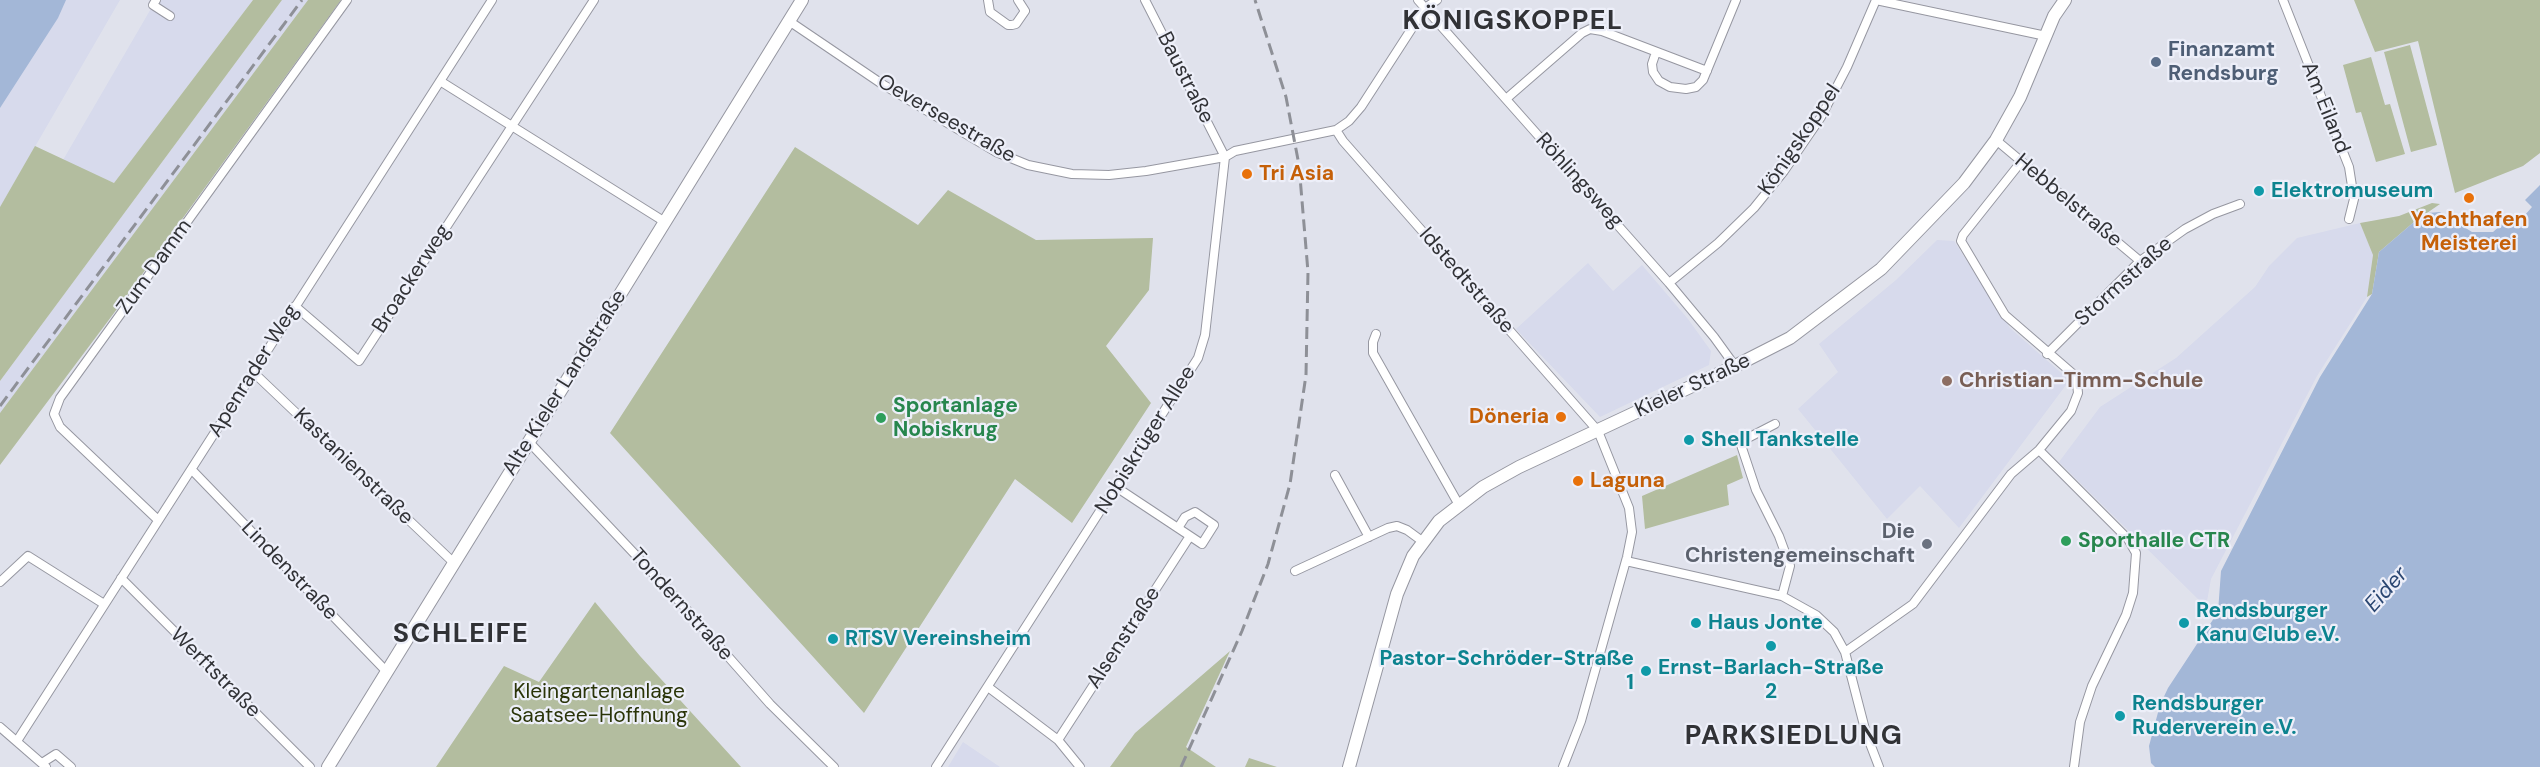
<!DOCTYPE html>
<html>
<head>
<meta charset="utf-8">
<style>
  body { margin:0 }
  canvas { display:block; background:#e0e2ec }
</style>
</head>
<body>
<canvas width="2540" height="767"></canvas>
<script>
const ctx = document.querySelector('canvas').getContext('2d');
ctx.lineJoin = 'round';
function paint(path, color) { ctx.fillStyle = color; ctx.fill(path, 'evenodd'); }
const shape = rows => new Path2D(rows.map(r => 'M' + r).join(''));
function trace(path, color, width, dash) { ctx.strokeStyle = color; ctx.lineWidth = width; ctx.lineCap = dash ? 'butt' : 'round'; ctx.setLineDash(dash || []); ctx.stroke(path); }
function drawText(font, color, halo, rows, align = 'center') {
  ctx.font = font + ' "DM Sans",sans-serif'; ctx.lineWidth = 4.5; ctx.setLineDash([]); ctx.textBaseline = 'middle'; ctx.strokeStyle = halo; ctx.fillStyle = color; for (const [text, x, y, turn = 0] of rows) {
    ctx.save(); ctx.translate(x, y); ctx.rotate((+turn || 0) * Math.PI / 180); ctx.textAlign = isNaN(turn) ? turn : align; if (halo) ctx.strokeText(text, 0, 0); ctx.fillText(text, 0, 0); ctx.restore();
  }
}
const built = shape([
  [0,0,120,0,0,207],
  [156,0,253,0,114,183,63,160],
  [282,0,308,0,0,413,0,381],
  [2360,223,2373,255,2367,297,2317,376,2211,579,2206,607,2059,462,2100,407,2176,358,2255,287,2269,266,2297,238],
  [1937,240,1954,241,2010,328,2067,378,2066,385,1959,528,1920,486,1887,519,1798,409,1838,372,1819,344,1896,280],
  [1588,263,1613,291,1642,265,1688,319,1711,351,1709,365,1600,417,1516,329],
  [963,742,1000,767,948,767]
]);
const green = shape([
  [253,0,282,0,0,381,0,207,35,146,114,183],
  [308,0,341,0,114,313,0,465,0,413],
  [2354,0,2540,0,2540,153,2523,166,2455,193,2418,41,2375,52],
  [2410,45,2437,145,2411,152,2384,52],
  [2371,57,2385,105,2390,104,2405,154,2376,162,2361,112,2356,113,2343,65],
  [795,147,918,225,948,190,1036,240,1153,238,1149,290,1106,346,1151,403,1072,523,1015,479,864,713,610,433],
  [2432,203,2440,204,2414,222,2379,252,2372,294,2367,297,2373,255,2360,223,2399,216],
  [1737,455,1743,478,1727,485,1729,505,1645,529,1642,496],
  [595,602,640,656,741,767,436,767,504,666,539,682],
  [1230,651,1186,747,1216,767,1110,767,1135,733],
  [1249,758,1277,767,1245,767]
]);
const water = shape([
  [0,0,66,0,58,18,0,108],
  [2540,185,2540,767,2155,767,2151,763,2149,746,2160,705,2168,688,2218,612,2221,571,2320,377,2372,294,2379,252,2414,222,2427,213,2440,212,2472,232,2493,232,2510,217,2517,224,2532,207,2525,200]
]);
const street = shape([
  [156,0,153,5,170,16],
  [988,0,990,12,1008,25,1012,25,1016,24,1025,11,1018,0],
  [1145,0,1225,157],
  [1418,0,1669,283,1714,337,1735,366],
  [1876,0,2046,36],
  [2283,0,2349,167,2354,199,2349,219],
  [789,21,882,84,996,152,1028,165,1072,174,1109,175,1146,171,1225,157,1235,151,1336,130,1349,121,1361,107,1425,8,1437,0],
  [1656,52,1652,64,1653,72,1659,81,1670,87,1686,89,1696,87,1703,80,1736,0],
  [440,81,665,222],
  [1506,99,1582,33,1590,29,1602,31,1707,71],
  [1336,130,1343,141,1598,431,1629,508,1632,532,1627,557,1581,721,1563,767],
  [1996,140,2140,261],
  [1669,283,1718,243,1754,208,1784,171,1821,117,1847,67,1876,0],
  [295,306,359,361,594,0],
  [1376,334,1373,342,1373,353,1459,505],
  [2047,354,2140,261,2185,229,2213,214,2240,204],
  [253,372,454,563],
  [1775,424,1740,442,1756,490,1779,536,1790,566,1782,596],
  [529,442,680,602,770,704,834,767],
  [2039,450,2128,539,2136,553,2133,593,2126,615,2092,686,2080,722,2074,767],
  [192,470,387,672],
  [1335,475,1369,537],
  [158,520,60,427,54,414,60,398,347,0],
  [1178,528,1185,517,1195,512,1214,525,1202,544,1190,536],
  [1626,561,1782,596,1816,615,1834,632,1845,652,1866,733,1879,767],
  [1295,571,1388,528,1397,526,1407,530,1422,541],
  [121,578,310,767],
  [0,582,28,556,104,604],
  [1845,652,1913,604,2011,474,2039,450,2071,411,2078,393,2077,383,2072,373,2005,315,1961,241,1963,235,2021,162],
  [988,687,1058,740,1080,767],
  [0,727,46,767],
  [1058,740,1190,536,1116,487],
  [17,741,492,0],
  [42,763,56,754,71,767],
  [936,767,1198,358,1205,335,1225,157]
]);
const secondary = shape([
  [328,767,802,0],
  [1349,767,1397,594,1413,556,1439,521,1483,487,1519,467,1735,366,1790,338,1881,269,1964,183,1996,140,2020,97,2054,16,2065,0]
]);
const rail = shape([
  [0,406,302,0],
  [1181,767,1242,631,1268,564,1290,484,1306,375,1308,272,1299,165,1286,97,1255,0]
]);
const markers = [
  [2156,62,6,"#5c6f8a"],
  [1247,174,6,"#e8710a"],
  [2259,191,6,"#0f9aa8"],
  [2469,198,6,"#e8710a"],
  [1947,381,6,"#8d6e63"],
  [1561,417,6,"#e8710a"],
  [881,418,6,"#2e9e5b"],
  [1689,440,6,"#0f9aa8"],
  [1578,481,6,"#e8710a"],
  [2066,541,6,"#2e9e5b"],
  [1927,544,6,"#6b7280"],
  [1696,623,6,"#0f9aa8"],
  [2184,623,6,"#0f9aa8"],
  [833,639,6,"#0f9aa8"],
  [1771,646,6,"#0f9aa8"],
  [1646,671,6,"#0f9aa8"],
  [2120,716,6,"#0f9aa8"]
];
const serviceNames = [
  ["Finanzamt",2168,50],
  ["Rendsburg",2168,74]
];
const streetNames = [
  ["Baustraße",1185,78,63],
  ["Am Eiland",2325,108,68],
  ["Oeverseestraße",946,119,30],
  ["Königskoppel",1800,140,-56],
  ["Röhlingsweg",1579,181,48],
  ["Hebbelstraße",2068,201,40],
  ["Zum Damm",155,267,-54],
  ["Broackerweg",412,279,-57],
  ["Idstedtstraße",1466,281,49],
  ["Stormstraße",2124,282,-42],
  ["Apenrader Weg",254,371,-58],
  ["Alte Kieler Landstraße",565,383,-58],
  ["Kieler Straße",1693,386,-25],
  ["Nobiskrüger Allee",1146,440,-58],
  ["Kastanienstraße",353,467,44],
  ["Lindenstraße",289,571,46],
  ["Tondernstraße",681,605,48],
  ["Alsenstraße",1124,638,-57],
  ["Werftstraße",215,673,45]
];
const foodNames = [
  ["Tri Asia",1259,174],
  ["Yachthafen",2469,220,"center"],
  ["Meisterei",2469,244,"center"],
  ["Döneria",1549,417,"right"],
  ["Laguna",1590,481]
];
const cultureNames = [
  ["Elektromuseum",2271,191],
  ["Shell Tankstelle",1701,440],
  ["Rendsburger",2196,611],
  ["Kanu Club e.V.",2196,635],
  ["Haus Jonte",1708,623],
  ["RTSV Vereinsheim",845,639],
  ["Pastor-Schröder-Straße",1634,659,"right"],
  ["1",1634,683,"right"],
  ["Ernst-Barlach-Straße",1771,668,"center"],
  ["2",1771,692,"center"],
  ["Rendsburger",2132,704],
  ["Ruderverein e.V.",2132,728]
];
const educationNames = [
  ["Christian-Timm-Schule",1959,381]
];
const leisureNames = [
  ["Sportanlage",893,406],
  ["Nobiskrug",893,430],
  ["Sporthalle CTR",2078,541]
];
const worshipNames = [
  ["Die",1915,532],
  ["Christengemeinschaft",1915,556]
];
const parkNames = [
  ["Kleingartenanlage",599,692],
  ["Saatsee-Hoffnung",599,716]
];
const waterNames = [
  ["Eider",2387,590,-48]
];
const districtNames = [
  ["KÖNIGSKOPPEL",1513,22],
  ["SCHLEIFE",461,635],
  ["PARKSIEDLUNG",1794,737]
];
paint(built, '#d7daec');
paint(green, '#b3bd9f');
paint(water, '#a3b7d7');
trace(street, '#9697a1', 10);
trace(secondary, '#9697a1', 14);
trace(street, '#fff', 8);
trace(secondary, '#fff', 12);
trace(rail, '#8e9097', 3, [12, 6]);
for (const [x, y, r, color] of markers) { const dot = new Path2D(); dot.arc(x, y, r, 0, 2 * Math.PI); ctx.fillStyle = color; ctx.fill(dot); trace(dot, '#edeff9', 2); }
drawText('bold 21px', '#4e5e75', '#edeff9', serviceNames, 'left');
drawText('21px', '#313236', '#edeff9', streetNames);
drawText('bold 21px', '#c56008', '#edeff9', foodNames, 'left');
drawText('bold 21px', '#0d838f', '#edeff9', cultureNames, 'left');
drawText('bold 21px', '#785e54', '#edeff9', educationNames, 'left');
drawText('bold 21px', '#27864d', '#edeff9', leisureNames, 'left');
drawText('bold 21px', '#5b616d', '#edeff9', worshipNames, 'right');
drawText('21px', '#2a3408', '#edeff9', parkNames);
drawText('italic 22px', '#2b4772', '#edeff9', waterNames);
ctx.letterSpacing = '1.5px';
drawText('bold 27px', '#313236', '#edeff9', districtNames);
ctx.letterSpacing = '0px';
</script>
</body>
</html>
